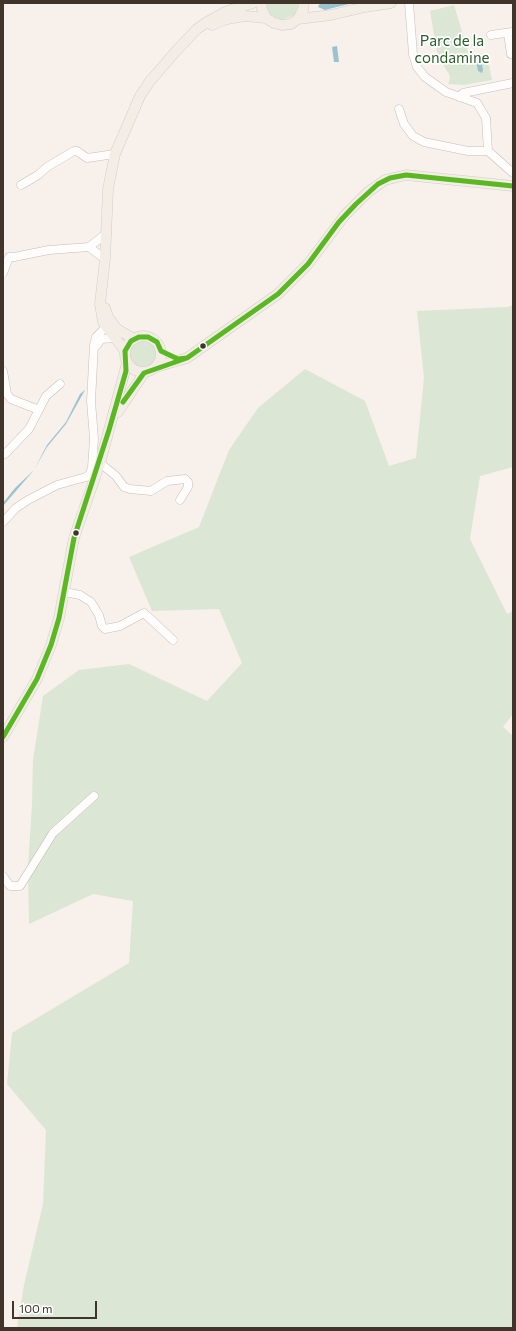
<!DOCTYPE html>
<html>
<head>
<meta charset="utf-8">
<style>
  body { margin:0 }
  #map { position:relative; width:516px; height:1331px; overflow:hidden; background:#f7f0eb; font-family:Commissioner,sans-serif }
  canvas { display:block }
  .frame { position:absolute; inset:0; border:4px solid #41342b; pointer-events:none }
  .scale { position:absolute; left:12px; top:1301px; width:85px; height:18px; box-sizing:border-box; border:2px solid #41342b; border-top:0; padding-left:5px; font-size:12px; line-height:14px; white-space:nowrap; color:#41342b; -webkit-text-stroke:3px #fff; paint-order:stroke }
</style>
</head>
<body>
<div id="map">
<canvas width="516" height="1331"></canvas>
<div class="frame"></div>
<div class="scale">100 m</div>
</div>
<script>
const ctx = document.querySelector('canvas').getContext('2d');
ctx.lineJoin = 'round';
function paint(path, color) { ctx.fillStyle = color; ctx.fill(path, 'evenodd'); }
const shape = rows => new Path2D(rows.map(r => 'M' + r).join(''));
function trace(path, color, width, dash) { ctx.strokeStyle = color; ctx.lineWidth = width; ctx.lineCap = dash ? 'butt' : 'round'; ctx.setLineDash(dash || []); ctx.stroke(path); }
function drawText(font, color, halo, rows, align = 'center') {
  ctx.font = font + ' Commissioner,sans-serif'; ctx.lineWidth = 3.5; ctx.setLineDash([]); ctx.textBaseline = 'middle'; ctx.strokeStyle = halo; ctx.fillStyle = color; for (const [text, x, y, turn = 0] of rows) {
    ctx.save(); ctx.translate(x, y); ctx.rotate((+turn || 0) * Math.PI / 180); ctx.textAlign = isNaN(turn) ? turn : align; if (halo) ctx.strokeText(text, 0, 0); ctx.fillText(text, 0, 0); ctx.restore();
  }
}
const green = shape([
  [265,3,299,3,295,15,282,20,270,15],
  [454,5,469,55,480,53,488,60,492,80,464,85,448,84,450,78,449,74,438,57,430,11],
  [513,305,513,467,480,476,470,539,507,614,513,611,513,714,503,727,513,736,513,1328,17,1328,24,1285,43,1204,46,1130,7,1084,12,1033,129,963,133,901,93,894,29,924,28,867,32,805,33,760,43,696,79,670,129,664,207,701,242,663,219,609,152,611,129,557,199,527,229,450,258,408,305,369,365,401,389,466,416,458,424,378,417,311,507,307],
  '128 355a15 15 0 1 1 30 0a15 15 0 1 1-30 0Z'
]);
const water = shape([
  [320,3,349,3,349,4,325,10,318,7],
  [337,46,339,62,334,62,332,47],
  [478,58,481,60,483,70,482,73,478,71,476,61],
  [85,390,66,424,47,447,34,470,3,506,3,503,15,488,34,470,47,445,66,422,80,394]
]);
const minor = shape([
  [409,3,413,54,417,67,425,77,446,92,477,103,486,118,488,151,513,173],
  [508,33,511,54,513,54],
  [491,35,512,32],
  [459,97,463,93,513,83],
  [399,109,404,124,413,136,424,142,468,151,488,151],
  [21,185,38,175,47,167,74,151,77,151,87,158,115,154],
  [89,247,107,233],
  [89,247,105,259],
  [3,273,9,257,14,257,49,250,89,247],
  [97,345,101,339,115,338],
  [3,371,7,394,11,399,39,410],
  [5,454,29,429,46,396,60,384],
  [100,463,116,476,124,487,130,489,151,491,167,481,185,479,188,482,188,487,180,500],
  [3,522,16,508,28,500,57,485,86,477,90,474,92,467,94,439,91,401,94,345,96,337,106,327,111,327],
  [64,592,80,595,91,602,99,615,102,626,105,629,120,626,144,613,173,640],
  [3,876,10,886,20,886,53,833,94,796]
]);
const major = shape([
  [261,3,262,9,266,18,274,23,282,25,291,24,298,19,303,10,304,3],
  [298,19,331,15,365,7,391,3],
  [212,25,227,19,245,16,266,18],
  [105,308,108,317,117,329,134,339],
  '125 354a18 18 0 1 1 36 0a18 18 0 1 1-36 0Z',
  [125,351,103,322,100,304,105,259,108,189,115,154,140,96,150,81,177,50,197,29,207,22,225,12,253,3],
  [156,367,187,358,278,294,308,264,345,215,368,192,385,180,406,175,513,186],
  [118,412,144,373],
  [3,737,37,679,51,645,59,618,74,538,100,463,127,363]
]);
const bus1 = shape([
  [123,402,144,373,187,358],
  [3,737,37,679,51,645,59,618,74,538,109,430,126,371,125,351,131,341,139,337,148,337,157,342,161,351,178,359,187,358,278,294,308,264,339,222,356,204,378,184,390,178,406,175,513,186]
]);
const markers = [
  [203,346,3.5,"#41342b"],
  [76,533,3.5,"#41342b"]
];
const parkNames = [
  ["Parc de la",452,41],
  ["condamine",452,58]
];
paint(green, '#dbe7d4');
paint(water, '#9ac3cf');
trace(minor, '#c7beb8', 9);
trace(major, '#d2cdc9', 11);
trace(minor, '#fefdfc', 8);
trace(major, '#f3ede6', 10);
trace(bus1, '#5ab822', 5);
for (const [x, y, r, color] of markers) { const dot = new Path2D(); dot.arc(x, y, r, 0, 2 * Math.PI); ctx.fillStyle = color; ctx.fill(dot); trace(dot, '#fff', 1.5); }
drawText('15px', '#295c27', '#fff', parkNames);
</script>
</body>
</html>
